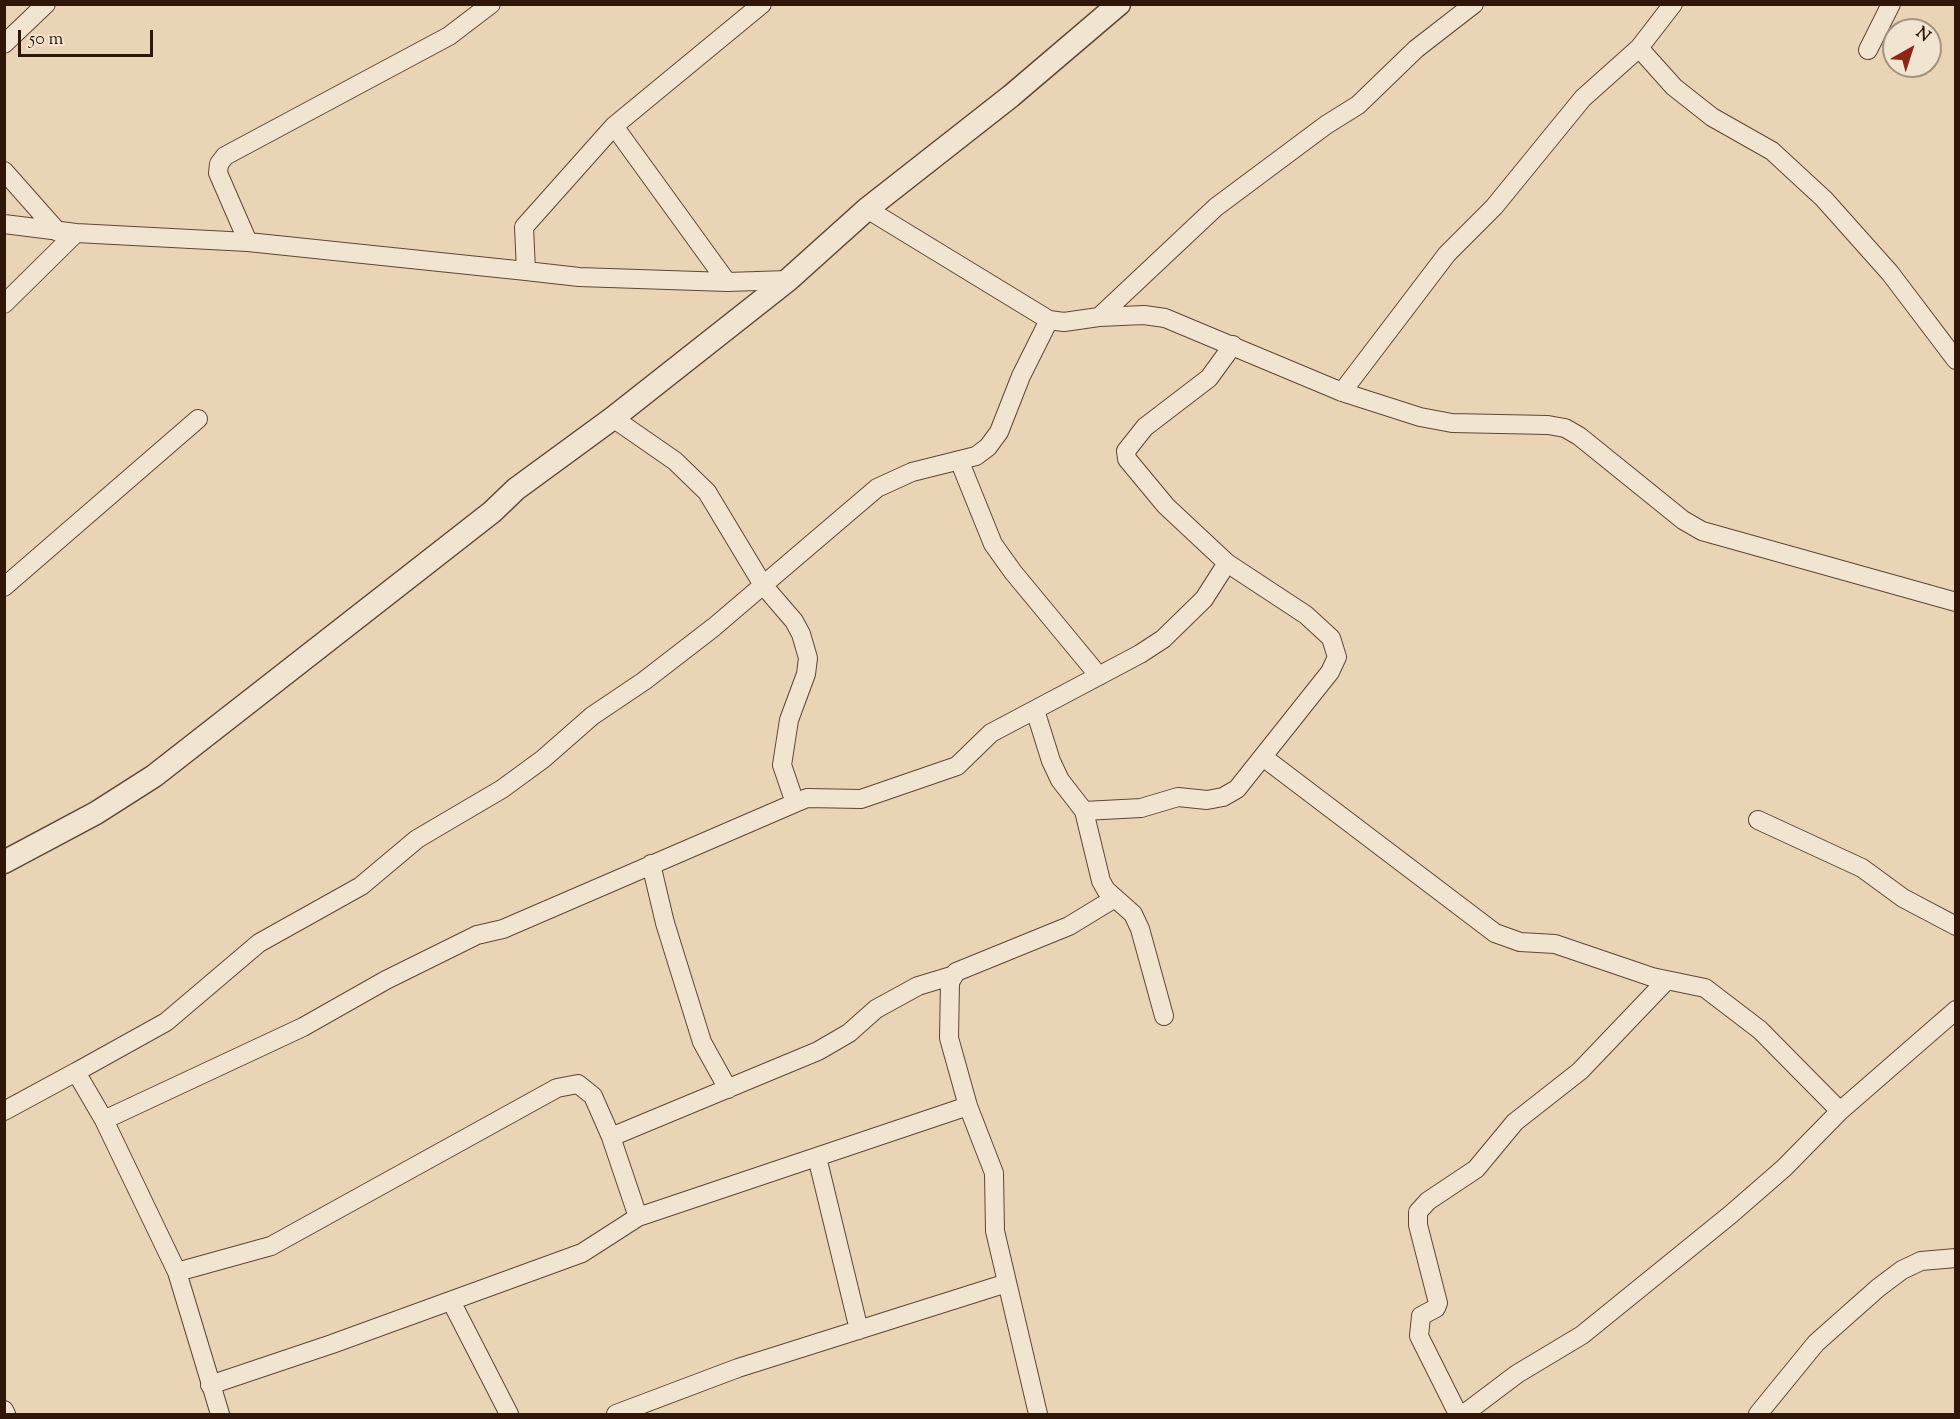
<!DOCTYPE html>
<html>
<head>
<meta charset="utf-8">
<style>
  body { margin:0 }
  #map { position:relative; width:1960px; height:1419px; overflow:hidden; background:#e9d5b6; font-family:"Sorts Mill Goudy",serif }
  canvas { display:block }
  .frame { position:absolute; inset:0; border:6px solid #2f1609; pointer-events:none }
  .north { position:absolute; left:1882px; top:18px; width:60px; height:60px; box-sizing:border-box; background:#f1e4d0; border:2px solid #a39280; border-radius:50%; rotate:39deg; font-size:16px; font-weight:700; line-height:24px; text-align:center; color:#2f1609 }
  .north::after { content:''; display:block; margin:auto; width:21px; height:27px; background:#8f2418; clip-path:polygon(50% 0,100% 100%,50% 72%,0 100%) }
  .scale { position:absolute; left:18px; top:30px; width:135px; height:27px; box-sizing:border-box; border:3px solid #2f1609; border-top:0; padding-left:8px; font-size:18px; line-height:21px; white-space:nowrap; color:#2f1609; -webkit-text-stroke:4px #f1e4d0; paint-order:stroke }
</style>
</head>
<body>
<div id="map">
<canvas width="1960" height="1419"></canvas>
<div class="frame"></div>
<div class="north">N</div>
<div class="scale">50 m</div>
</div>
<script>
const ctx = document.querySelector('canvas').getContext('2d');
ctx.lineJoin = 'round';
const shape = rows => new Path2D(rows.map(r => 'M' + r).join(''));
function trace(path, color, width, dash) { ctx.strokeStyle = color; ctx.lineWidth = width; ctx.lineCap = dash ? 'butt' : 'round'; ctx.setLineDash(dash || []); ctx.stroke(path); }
const minor = shape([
  [4,44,46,4],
  [1639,48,1674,87,1712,117,1772,151,1824,199,1890,273,1956,360],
  [1868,50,1891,4],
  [614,126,727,282,788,280],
  [4,171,58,232],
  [867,209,1049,320,1064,322,1099,317,1144,315,1165,318,1342,392,1420,417,1452,423,1548,425,1565,428,1579,436,1683,520,1702,531,1956,602],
  [4,224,76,233,248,242,526,271],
  [248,242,218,173,219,164,225,156,449,36,491,4],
  [727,282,579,277,526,271,524,227,614,126,762,4],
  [4,304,76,233],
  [1099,317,1216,207,1326,125,1358,105,1416,49,1474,4],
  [1342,392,1447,254,1494,207,1583,98,1639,48,1673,4],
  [613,418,675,461,707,492,763,585,794,621,801,634,808,658,806,674,789,720,782,765,795,803,807,798,861,799,957,766,991,733,1140,654,1163,639,1204,599,1227,563],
  [959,460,993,544,1013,572,1099,676],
  [4,587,198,419],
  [1035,710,1051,761,1060,780,1084,811,1101,881,1106,890,1133,914,1140,929,1164,1016],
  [1263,757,1495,933,1520,942,1555,944,1652,977,1705,988,1760,1030,1840,1111],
  [1084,811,1141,808,1178,797,1207,800,1223,797,1237,789,1330,672,1337,657,1331,638,1306,615,1227,563,1166,506,1127,459,1126,451,1145,427,1209,378,1233,345],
  [1758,820,1862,868,1903,898,1956,926],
  [651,864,665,923,702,1042,728,1089],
  [76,1072,166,1022,259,943,361,886,417,839,502,789,543,759,592,716,644,681,714,627,877,488,912,472,976,456,988,447,999,432,1021,376,1049,320],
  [4,1111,76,1072,104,1120,177,1272,220,1414],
  [104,1120,303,1027,386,980,477,935,503,929,795,803],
  [611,1137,818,1051,849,1033,876,1009,918,986,951,976],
  [817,1157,859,1330],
  [177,1272,271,1246,557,1088,578,1084,593,1096,611,1137,638,1217],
  [451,1301,509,1414],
  [210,1385,332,1344,582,1253,638,1217,968,1106],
  [4,1410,6,1414],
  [616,1414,738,1368,1007,1283],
  [1038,1414,995,1231,994,1173,968,1106,949,1038,950,982,956,972,1069,926,1115,898],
  [1458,1414,1419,1336,1421,1316,1436,1308,1438,1303,1418,1225,1418,1212,1428,1201,1476,1169,1515,1122,1580,1071,1666,981],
  [1464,1414,1517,1374,1582,1335,1730,1215,1784,1168,1840,1111,1956,1010],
  [1758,1414,1816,1343,1878,1288,1902,1270,1921,1261,1956,1258]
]);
const tertiary = shape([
  [4,862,96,813,154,776,492,512,516,489,613,418,788,280,867,209,1011,96,1119,4]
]);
trace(minor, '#5e4634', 20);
trace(tertiary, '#5e4634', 25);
trace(minor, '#f1e4d0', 18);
trace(tertiary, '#f1e4d0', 22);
</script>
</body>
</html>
